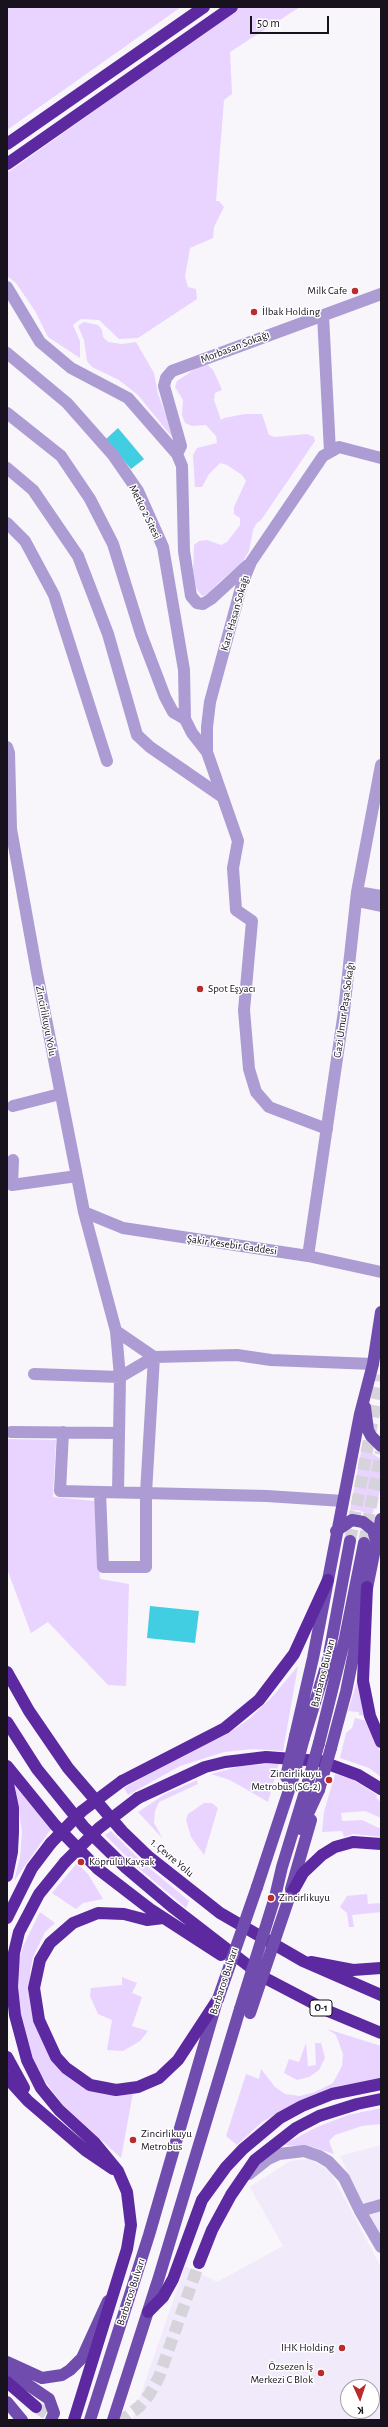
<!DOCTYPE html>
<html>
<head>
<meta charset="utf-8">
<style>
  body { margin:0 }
  #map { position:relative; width:388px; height:2427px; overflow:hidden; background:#f8f5fb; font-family:"Alegreya Sans",sans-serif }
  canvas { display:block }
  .frame { position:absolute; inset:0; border:8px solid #17121d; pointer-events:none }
  .north { position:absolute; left:340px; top:2379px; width:40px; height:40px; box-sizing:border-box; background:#fff; border:1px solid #a2a0a5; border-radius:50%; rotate:177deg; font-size:11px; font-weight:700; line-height:16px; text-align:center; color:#17121d }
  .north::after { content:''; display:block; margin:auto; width:14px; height:18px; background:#ba2b2c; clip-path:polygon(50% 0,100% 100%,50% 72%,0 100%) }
  .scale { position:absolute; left:250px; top:16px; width:79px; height:18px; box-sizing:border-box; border:2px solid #17121d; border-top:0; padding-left:5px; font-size:12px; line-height:14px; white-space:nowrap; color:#17121d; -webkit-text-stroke:3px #fff; paint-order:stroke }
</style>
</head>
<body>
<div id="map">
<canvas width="388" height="2427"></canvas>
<div class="frame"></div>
<div class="north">K</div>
<div class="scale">50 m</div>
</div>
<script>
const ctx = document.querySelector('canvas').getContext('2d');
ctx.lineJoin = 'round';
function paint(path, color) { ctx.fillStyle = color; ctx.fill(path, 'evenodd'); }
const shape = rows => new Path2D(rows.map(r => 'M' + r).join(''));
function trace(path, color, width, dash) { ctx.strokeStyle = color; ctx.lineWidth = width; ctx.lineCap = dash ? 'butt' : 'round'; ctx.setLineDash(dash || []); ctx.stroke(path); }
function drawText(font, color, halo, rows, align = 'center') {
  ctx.font = font + ' "Alegreya Sans",sans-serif'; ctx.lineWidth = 3; ctx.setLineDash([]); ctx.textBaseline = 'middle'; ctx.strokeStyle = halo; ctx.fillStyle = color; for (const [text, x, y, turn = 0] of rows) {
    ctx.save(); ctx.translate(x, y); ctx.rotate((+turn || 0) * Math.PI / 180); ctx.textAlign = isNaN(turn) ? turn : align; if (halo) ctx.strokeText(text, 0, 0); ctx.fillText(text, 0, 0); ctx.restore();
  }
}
const built = shape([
  [381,2145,381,2239,367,2215,340,2156],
  [309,2159,330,2171,381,2267,381,2420,132,2420,185,2266,217,2282,283,2246,250,2187,290,2161],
  [348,2387,372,2387,372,2411,348,2411]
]);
const green = shape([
  [7,7,181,7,7,130],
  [240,7,300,7,230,52,232,94,224,100,216,201,219,201,224,207,214,227,213,238,190,248,185,277,188,287,196,289,197,299,138,338,119,339,99,320,81,319,73,325,80,341,80,358,48,337,35,311,16,283,7,276,7,173],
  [84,322,98,325,102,330,103,337,108,342,122,344,136,342,154,373,158,394,176,442,138,395,119,380,92,367,87,361,84,340,78,326],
  [201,365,208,365,213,370,219,383,222,390,215,393,214,400,221,420,224,418,245,414,262,414,269,435,275,437,307,434,314,437,315,441,261,520,256,524,253,530,249,551,242,563,218,583,209,594,202,596,196,588,193,572,194,545,199,541,207,540,221,545,227,542,240,525,240,518,234,514,234,507,246,481,242,475,227,465,220,463,209,474,202,487,195,487,193,455,197,448,217,443,216,436,206,425,192,426,185,423,182,415,183,400,175,387,177,381],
  [7,1439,56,1440,53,1497,95,1501,100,1579,129,1584,126,1686,108,1685,48,1622,31,1633,7,1569],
  [362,1447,381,1459,381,1488,372,1515,357,1510,350,1511],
  [298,1666,283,1751,253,1749,224,1752,180,1766,128,1795,124,1788,173,1760,229,1733,249,1719,272,1697],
  [358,1678,359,1692,365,1716,359,1715,359,1712,348,1711],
  [355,1718,367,1721,381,1754,381,1777,369,1768,340,1758,346,1733,352,1728],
  [279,1763,268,1802,230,1780,211,1774,241,1766],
  [335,1774,352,1779,377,1795,376,1798,381,1802,381,1818,365,1811,341,1813,342,1821,362,1820,381,1829,381,1837,353,1834,344,1837,342,1831,322,1832,324,1812],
  [197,1780,198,1784,159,1802,155,1811,154,1823,163,1839,138,1812,165,1794],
  [15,1786,51,1829,14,1881,20,1857,22,1832],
  [204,1803,212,1803,218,1808,204,1855,191,1837,186,1820,188,1814],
  [111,1831,141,1861,189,1901,186,1908,135,1865,105,1835],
  [77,1863,88,1874,103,1899,83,1903,76,1909,52,1893],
  [367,1894,368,1904,381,1903,381,1912,352,1915,354,1927,349,1927,347,1913,340,1907,347,1896],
  [40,1912,55,1923,45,1932,33,1957,30,1973,31,1995,64,2071,133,2093,121,2158,63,2105,41,2076,25,2043,17,1990,19,1961,23,1946],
  [122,1977,137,1983,132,1993,142,1997,132,2026,148,2031,140,2041,123,2051,107,2050,112,2020,98,2014,90,1996,91,1988,122,1985],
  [327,2029,381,2046,381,2079,338,2086,302,2100,262,2122,237,2145,226,2136,246,2074,259,2079,261,2069,275,2087,285,2094,300,2096,315,2092,333,2083,342,2066,343,2054,336,2035],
  [306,2043,308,2066,316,2065,315,2043,321,2043,325,2058,319,2070,309,2077,297,2080,284,2073,289,2059,299,2062],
  [381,2108,381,2124,362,2126,335,2135,329,2141,334,2154,313,2147,283,2145,317,2127,348,2115]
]);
const water = shape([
  [118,428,144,459,131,469,106,439],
  [150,1606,199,1611,195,1643,147,1638]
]);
const majorTunnel = shape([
  [350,1541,381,1375],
  [364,1543,381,1452]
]);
const highwayTunnel = shape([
  [36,2407,57,2420],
  [118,2420,126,2417,140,2406,149,2395,159,2377,199,2263]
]);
const minor = shape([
  [7,287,40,342,71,368,128,398,177,454,182,466,184,551,191,596,197,603,203,604,211,599,248,565],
  [323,315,330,452],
  [7,353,67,403,113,455,138,491,163,547,184,670,185,719,192,733,207,752],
  [7,413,61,456,90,499,113,544,141,634,165,697,173,712,185,719],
  [177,454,181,446,164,386,166,378,172,371,381,294],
  [7,468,33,490,78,556,108,634,137,735,150,747,221,796],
  [7,523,25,541,54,595,107,761],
  [7,747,9,753,11,829,37,973,84,1212,116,1331,154,1357,237,1355,271,1360,373,1364],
  [357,892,381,896],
  [357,901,381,906],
  [13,1106,60,1094],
  [327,1129,269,1107,256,1092,249,1069,244,1010,252,921,236,910,233,868,238,841,207,752,207,727,210,702,242,584,251,562,323,456,339,447,381,458],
  [13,1160,12,1185,77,1176],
  [84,1212,123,1228,308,1256,381,1272],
  [308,1256,344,1011,357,892,381,765],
  [34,1374,120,1377,118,1492],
  [11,1432,119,1433],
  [63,1432,60,1491,267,1496,343,1501],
  [100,1492,103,1567,146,1567,146,1493,154,1357,120,1377,116,1331],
  [249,2174,268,2159,279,2154,304,2151,319,2156,329,2162,344,2178,360,2211,381,2247],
  [360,2211,381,2205]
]);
const major = shape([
  [365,1407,368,1430,371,1436,381,1446],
  [336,1531,352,1520,363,1522,373,1530,376,1541],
  [295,1736,313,1658,360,1414,373,1364,381,1312],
  [304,1738,328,1660,350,1541],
  [319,1743,345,1638,364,1543],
  [331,1748,346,1692,381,1519],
  [301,1829,319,1790],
  [257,1887,293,1778],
  [291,1889,311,1820],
  [275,1897,282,1867,308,1782],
  [7,2362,42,2378,62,2375,70,2370,82,2358,108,2301],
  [7,2366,18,2378,49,2399,54,2413,51,2420],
  [7,2402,22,2420],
  [90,2420,149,2235,216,2004],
  [113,2420,159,2277,240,2009]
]);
const highway = shape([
  [7,144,204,7],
  [7,164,232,7],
  [367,1587,363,1681,370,1716,381,1742],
  [7,1672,29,1711,68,1768,122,1831,149,1857,220,1913,303,1961,381,1995],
  [7,1722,37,1769,84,1827,126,1868,171,1906,263,1977,328,2011,381,2033],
  [7,1766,55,1825,98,1869,150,1909,221,1955],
  [7,1779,13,1808,13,1832,12,1852,7,1876],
  [122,1781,225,1728,259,1700,294,1654,328,1580],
  [138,1798,205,1767,225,1762,266,1757,320,1761,358,1775,381,1789],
  [65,1862,39,1894,19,1932,14,1953,12,1987,15,2015,27,2060,41,2088,59,2110,95,2143,118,2171,127,2192,131,2225,127,2249,74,2420],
  [289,1898,303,1873,322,1855,335,1847,353,1842,381,1844],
  [7,1918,32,1868,51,1843],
  [163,1918,147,1920,124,1914,98,1913,73,1923,50,1943,40,1960,34,1988,39,2020,56,2057,66,2068,90,2085,116,2090,138,2087,159,2078,178,2060,218,1999],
  [311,1962,353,1970,381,1968],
  [7,2057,24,2088],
  [7,2078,28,2101,85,2150,113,2169],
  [199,2263,212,2230,231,2195,255,2160,296,2128,319,2116,357,2104,381,2099],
  [148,2312,163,2297,173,2279,202,2200,226,2167,243,2149,280,2118,302,2106,332,2094,381,2084],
  [7,2382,36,2407]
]);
const majorBridge = shape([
  [294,1775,304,1738],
  [286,1777,295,1736],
  [308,1782,319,1743],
  [319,1790,331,1748],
  [218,1999,257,1887],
  [240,2009,275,1897],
  [250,2013,289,1898]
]);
const highwayBridge = shape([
  [51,1843,82,1811,122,1781],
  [65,1862,99,1828,138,1798]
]);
const markers = [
  [355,291,4,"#ba2b2c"],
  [254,312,4,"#ba2b2c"],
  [200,989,4,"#ba2b2c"],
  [329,1780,4,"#ba2b2c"],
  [81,1862,4,"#ba2b2c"],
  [271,1898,4,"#ba2b2c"],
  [133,2140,4,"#ba2b2c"],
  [342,2348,4,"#ba2b2c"],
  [321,2373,4,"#ba2b2c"]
];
const shields = [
  [321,2008,22]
];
const shieldNames = [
  ["O-1",321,2008]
];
const poiNames = [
  ["Milk Cafe",347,291,"right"],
  ["İlbak Holding",262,312],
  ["Spot Eşyacı",208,989],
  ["Zincirlikuyu",321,1774,"right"],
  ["Metrobüs (SG-2)",321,1787,"right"],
  ["Köprülü Kavşak",89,1862],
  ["Zincirlikuyu",279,1898],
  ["Zincirlikuyu",141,2134],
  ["Metrobüs",141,2147],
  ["IHK Holding",334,2348,"right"],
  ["Özsezen İş",313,2367,"right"],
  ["Merkezi C Blok",313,2380,"right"]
];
const streetNames = [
  ["Morbasan Sokağı",235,347,-21],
  ["Metko 2 Sitesi",145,512,64],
  ["Kara Hasan Sokağı",235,613,-74],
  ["Gazi Umur Paşa Sokağı",344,1010,-82],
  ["Zincirlikuyu Yolu",46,1021,79],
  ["Şakir Kesebir Caddesi",232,1245,8],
  ["Barbaros Bulvarı",323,1673,-76],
  ["1. Çevre Yolu",172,1858,40],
  ["Barbaros Bulvarı",224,1981,-72],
  ["Barbaros Bulvarı",131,2292,-72]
];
paint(built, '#f1eafa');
paint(green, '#e9d4ff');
paint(water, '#41cee3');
trace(majorTunnel, '#d6d3da', 12, [12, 6]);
trace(highwayTunnel, '#d6d3da', 12, [12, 6]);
trace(minor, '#ac9cd3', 12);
trace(major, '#704caf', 12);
trace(highway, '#5c29a1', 12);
trace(majorBridge, '#704caf', 12);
trace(highwayBridge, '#5c29a1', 12);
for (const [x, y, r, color] of markers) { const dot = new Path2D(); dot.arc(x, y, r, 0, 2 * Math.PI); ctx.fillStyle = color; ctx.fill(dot); trace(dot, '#fff', 1.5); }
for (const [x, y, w] of shields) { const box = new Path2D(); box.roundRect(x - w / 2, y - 8, w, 16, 3); ctx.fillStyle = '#fff'; ctx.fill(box); trace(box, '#17121d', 1); }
drawText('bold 10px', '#17121d', null, shieldNames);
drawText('11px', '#17121d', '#fff', poiNames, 'left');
drawText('11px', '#17121d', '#fff', streetNames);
</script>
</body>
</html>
